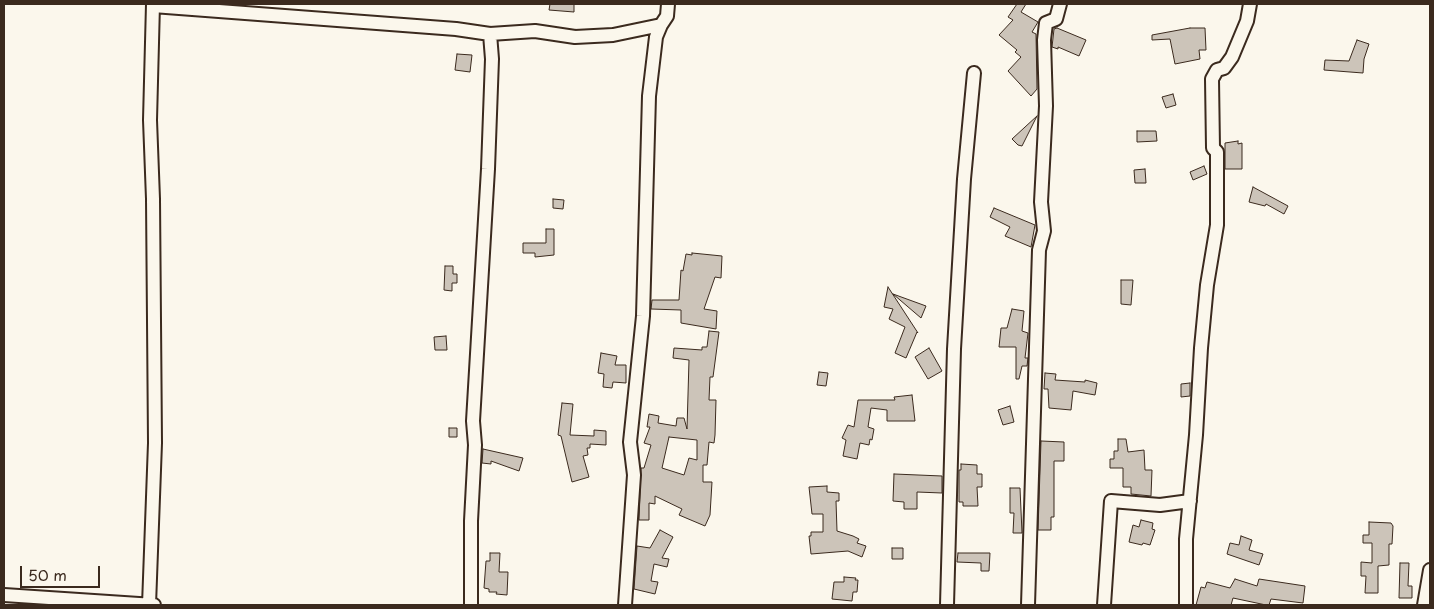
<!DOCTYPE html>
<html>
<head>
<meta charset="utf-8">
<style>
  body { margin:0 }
  #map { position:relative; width:1434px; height:609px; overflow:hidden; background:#fbf7ec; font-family:"Playpen Sans",sans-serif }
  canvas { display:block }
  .frame { position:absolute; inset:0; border:5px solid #3b2a1e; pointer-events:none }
  .scale { position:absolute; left:20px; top:566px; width:80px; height:22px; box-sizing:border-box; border:2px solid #3b2a1e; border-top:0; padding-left:6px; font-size:15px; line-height:18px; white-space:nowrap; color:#3b2a1e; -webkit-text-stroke:4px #fbf7ec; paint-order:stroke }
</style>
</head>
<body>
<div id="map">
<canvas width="1434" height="609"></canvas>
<div class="frame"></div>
<div class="scale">50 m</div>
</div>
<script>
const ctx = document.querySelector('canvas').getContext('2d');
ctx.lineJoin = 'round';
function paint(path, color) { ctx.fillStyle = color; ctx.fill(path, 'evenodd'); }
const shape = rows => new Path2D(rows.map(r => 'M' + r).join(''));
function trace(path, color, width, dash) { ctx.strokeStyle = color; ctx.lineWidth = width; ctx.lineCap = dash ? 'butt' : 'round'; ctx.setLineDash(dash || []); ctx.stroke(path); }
const building = shape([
  [550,4,574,4,574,12,549,10,550,4],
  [1017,4,1026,4,1021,12,1038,22,1032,32,1036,34,1037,89,1031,96,1008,71,1021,57,1015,52,1017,50,999,35,1013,20,1008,17,1017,4],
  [1057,28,1086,40,1079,56,1058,47,1058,49,1052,47,1054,29,1057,28],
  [1190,28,1205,28,1206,50,1199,50,1200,59,1175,64,1170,39,1152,40,1152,35,1190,28],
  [1357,40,1369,44,1364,59,1363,73,1324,70,1325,60,1349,61,1357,40],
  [457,54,472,55,470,72,455,70,457,54],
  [1173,94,1176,105,1166,108,1162,97,1173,94],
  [1037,116,1022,146,1018,145,1012,139,1037,116],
  [1137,131,1156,131,1157,141,1137,142,1137,131],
  [1238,141,1238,144,1242,143,1242,169,1225,169,1225,143,1238,141],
  [1204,166,1207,174,1193,180,1190,172,1204,166],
  [1145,169,1146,183,1135,183,1134,170,1145,169],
  [1253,187,1288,206,1284,214,1266,204,1265,206,1249,202,1253,187],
  [553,199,564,200,563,209,553,208,553,199],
  [994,208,1035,225,1031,247,1005,236,1010,227,990,217,994,208],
  [546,229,554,229,554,255,535,257,535,253,523,253,523,243,546,243,546,229],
  [692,253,722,256,721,278,715,277,704,309,717,311,716,329,681,323,681,310,651,309,652,300,679,300,681,270,683,271,686,254,692,255,692,253],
  [445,266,453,266,453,274,457,274,457,283,452,283,452,291,444,290,445,266],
  [1121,280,1133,280,1131,305,1121,304,1121,280],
  [888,287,918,333,917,332,906,358,895,353,905,327,889,319,893,309,884,307,888,287],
  [893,294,926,306,921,318,893,294],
  [1012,309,1024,311,1022,331,1028,333,1025,358,1028,358,1027,366,1022,366,1019,379,1016,379,1016,347,999,347,1001,328,1007,328,1012,309],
  [709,331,719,332,713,377,710,377,709,400,716,400,715,435,714,443,709,442,707,465,703,465,703,482,712,482,710,515,705,526,679,515,682,509,655,496,655,504,649,503,649,520,639,520,641,468,644,468,651,445,644,443,650,427,647,427,649,414,659,416,658,423,676,426,677,418,684,418,687,429,689,360,673,358,674,348,702,350,702,347,707,347,709,331],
  [669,437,697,440,697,460,689,458,684,475,662,468,669,437],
  [446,336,447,350,435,350,434,337,446,336],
  [929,348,942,371,928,379,915,357,929,348],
  [601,353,617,356,615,365,626,365,626,383,613,382,612,388,603,387,604,374,598,373,601,353],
  [819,372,828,373,826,386,817,385,819,372],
  [1045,373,1056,374,1055,380,1085,382,1085,380,1097,383,1095,395,1073,391,1071,410,1049,408,1048,389,1044,389,1045,373],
  [1190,383,1190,396,1181,397,1181,384,1190,383],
  [912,395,915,421,887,421,887,410,871,408,868,427,874,429,872,440,870,439,869,445,860,443,857,459,843,456,846,440,842,438,848,425,854,427,858,400,895,400,894,397,912,395],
  [562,403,573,404,570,435,594,436,594,430,606,431,606,445,590,444,590,448,587,448,588,455,583,456,589,477,572,482,561,436,558,435,562,403],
  [1010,406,1014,422,1003,425,998,410,1010,406],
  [449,428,457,428,457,437,449,437,449,428],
  [1118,439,1126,439,1128,452,1144,450,1145,470,1152,470,1151,496,1131,494,1131,487,1123,487,1123,468,1110,468,1110,459,1114,459,1114,451,1118,451,1118,439],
  [1041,441,1064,442,1064,461,1054,461,1054,517,1051,517,1051,530,1038,530,1041,441],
  [483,449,523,458,519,471,491,461,491,464,482,463,483,449],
  [961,464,977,465,977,474,982,474,982,487,977,487,978,506,963,506,963,502,959,502,959,470,961,470,961,464],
  [894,474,942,476,942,493,917,492,917,509,904,509,904,502,893,501,894,474],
  [827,486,827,492,839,493,839,501,836,501,837,531,853,536,859,539,857,543,866,546,862,557,848,551,811,554,809,536,811,536,811,532,823,532,823,514,812,514,809,487,827,486],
  [1010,488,1020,488,1022,533,1013,533,1014,513,1010,513,1010,488],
  [1141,520,1153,523,1152,529,1155,530,1150,545,1143,543,1142,545,1129,542,1133,525,1139,527,1141,520],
  [1369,522,1391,523,1393,526,1392,544,1389,544,1389,565,1378,566,1378,593,1365,593,1366,576,1361,576,1361,562,1372,563,1372,543,1363,543,1363,535,1369,535,1369,522],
  [660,530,673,537,662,558,669,559,667,567,654,564,651,581,658,582,655,594,634,589,637,546,650,548,660,530],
  [1241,536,1252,540,1249,550,1263,554,1259,565,1227,554,1230,543,1239,545,1241,536],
  [892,548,903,548,903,559,892,559,892,548],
  [490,553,500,553,499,572,508,572,507,595,496,594,497,592,489,592,489,589,484,588,486,561,490,561,490,553],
  [958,553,990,553,989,571,981,571,981,563,957,562,958,553],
  [1400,563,1409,563,1408,586,1412,586,1412,598,1399,598,1400,563],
  [844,577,856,578,855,580,858,580,857,592,853,592,852,601,832,599,834,582,844,582,844,577],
  [1235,579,1257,586,1259,579,1305,586,1303,603,1271,599,1269,605,1266,605,1233,598,1231,605,1196,605,1201,587,1205,588,1207,582,1230,588,1235,579]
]);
const minor = shape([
  [153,6,456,29,490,34,535,31,575,37,613,35,661,25,667,16,668,4],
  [4,595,154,605],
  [149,605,155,443,153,199,150,120,153,4],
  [471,605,471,521,475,445,473,421,488,169,492,59,490,34],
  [625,605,634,475,630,442,643,316,649,96,656,37,661,25],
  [947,605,954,349,964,179,974,73],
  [1028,605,1039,250,1044,231,1041,202,1046,106,1044,40,1046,23,1056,19,1060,4],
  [1104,605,1111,501,1160,505,1190,501],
  [1186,605,1186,539,1196,435,1201,348,1207,285,1217,225,1217,152,1213,148,1212,79,1217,70,1224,68,1232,57,1247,21,1250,4],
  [1424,605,1430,570]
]);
paint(building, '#ccc4b9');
trace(building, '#3b2a1e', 1);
trace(minor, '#3b2a1e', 16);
trace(minor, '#fbf7ec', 12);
</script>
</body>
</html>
